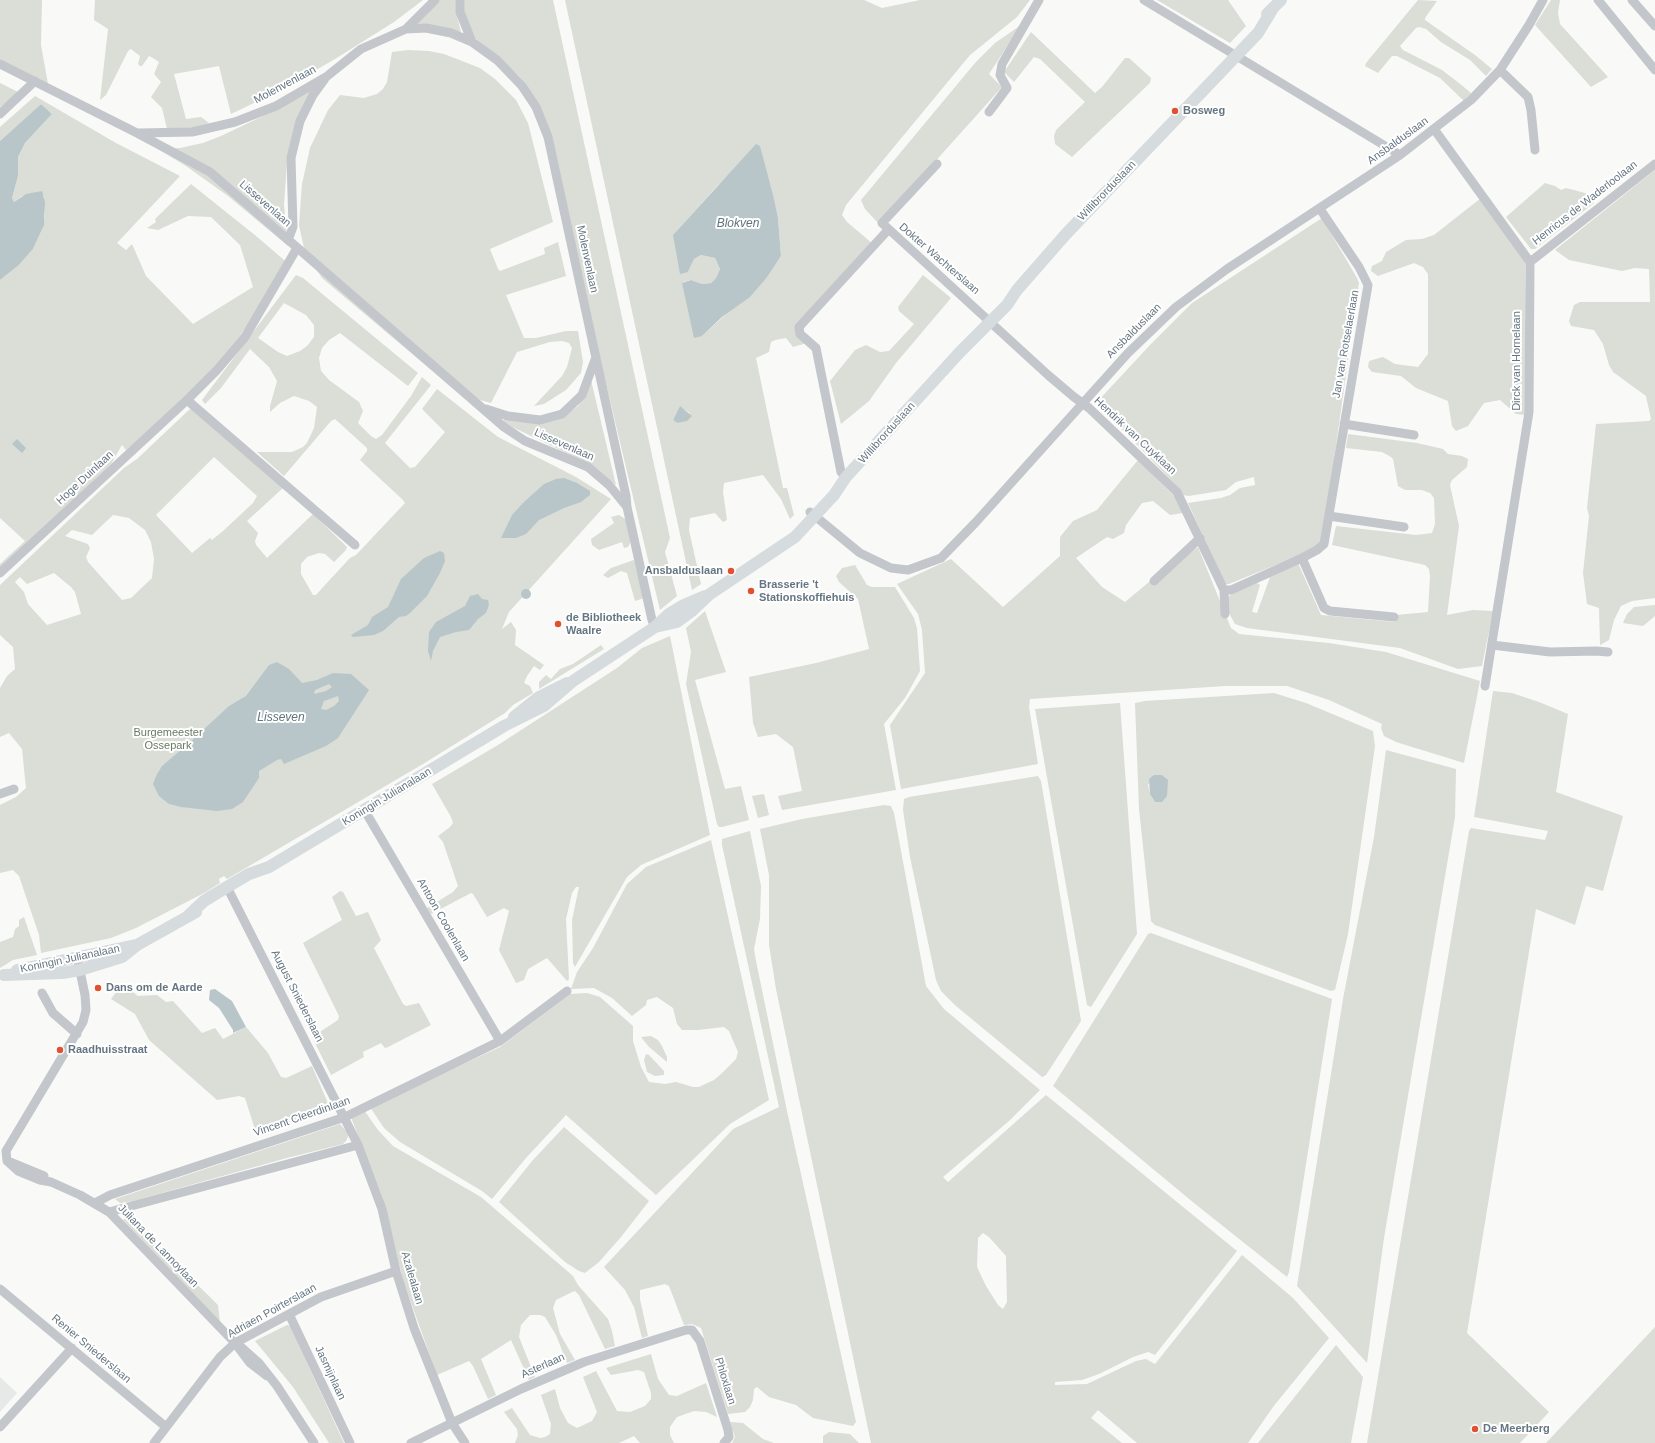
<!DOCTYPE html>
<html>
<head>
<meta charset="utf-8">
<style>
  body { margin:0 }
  canvas { display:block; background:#f9f9f7 }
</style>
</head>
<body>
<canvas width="1655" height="1443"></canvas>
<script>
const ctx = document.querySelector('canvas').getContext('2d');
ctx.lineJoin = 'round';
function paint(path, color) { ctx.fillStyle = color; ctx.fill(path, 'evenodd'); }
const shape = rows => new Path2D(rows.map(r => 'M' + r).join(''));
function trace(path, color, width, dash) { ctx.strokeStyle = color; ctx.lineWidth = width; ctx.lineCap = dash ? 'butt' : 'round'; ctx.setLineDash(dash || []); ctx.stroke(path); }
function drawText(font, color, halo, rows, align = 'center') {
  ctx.font = font + ' Arial,sans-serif'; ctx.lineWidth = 4; ctx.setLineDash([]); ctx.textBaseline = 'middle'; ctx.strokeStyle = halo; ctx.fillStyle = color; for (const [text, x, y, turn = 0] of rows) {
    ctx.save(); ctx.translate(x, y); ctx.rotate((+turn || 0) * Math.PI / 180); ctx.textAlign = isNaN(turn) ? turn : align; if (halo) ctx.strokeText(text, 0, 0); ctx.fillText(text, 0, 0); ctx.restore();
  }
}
const built = shape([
  [0,1377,17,1393,0,1412]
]);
const green = shape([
  [0,0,42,0,41,45,48,84,0,60],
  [95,0,423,0,394,22,335,59,283,89,231,114,219,66,174,74,186,119,201,117,209,123,188,129,167,129,162,108,151,97,161,82,154,74,159,62,153,58,149,56,142,66,140,66,138,64,140,56,131,49,128,51,106,95,100,100,108,29,94,20],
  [439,0,456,0,457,16,461,32,418,24,418,21],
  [463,0,553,0,670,538,665,552,677,596,660,610,603,371,565,196,530,92,519,76,475,38,463,10],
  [565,0,864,0,882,8,920,0,1030,0,1017,17,970,55,846,205,842,215,847,222,873,244,801,322,807,343,793,347,786,338,775,340,771,342,769,352,756,358,783,488,787,488,794,515,790,519,781,499,763,475,724,483,723,492,727,520,723,522,715,513,690,518,689,530,701,584,692,590],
  [759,146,778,218,781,256,768,276,702,336,683,282,691,280,702,284,711,283,716,278,720,269,715,258,701,255,694,259,688,272,675,233,718,185],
  [680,407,690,413,677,423,673,420,674,418],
  [1157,0,1228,0,1246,26,1230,43],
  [1418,0,1437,1,1425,18,1425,20,1475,55,1492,69,1486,76,1470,60,1441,42,1426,29,1419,27,1416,28,1400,46,1403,50,1442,70,1459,83,1471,93,1464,101,1440,78,1397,56,1392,56,1378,73,1365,66,1366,63],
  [1551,0,1560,0,1558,13,1560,24,1608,77,1591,87,1535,25],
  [1021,25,989,74,1002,87,879,224,865,209,861,200,975,63,995,43],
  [1031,32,1095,93,1102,87,1125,58,1129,58,1151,78,1150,83,1072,157,1055,144,1054,136,1056,130,1085,102,1040,59,1034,57,1014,82,1004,72],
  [408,50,429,51,444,54,480,68,495,79,516,100,528,123,553,222,490,249,498,269,500,271,545,254,544,248,558,242,566,276,506,295,524,338,536,338,566,331,578,331,583,362,581,373,566,390,544,404,534,406,562,376,567,367,572,348,569,343,562,341,550,342,517,352,491,403,480,400,449,385,322,278,310,260,304,248,299,225,302,184,310,148,328,110,340,95,364,98,377,94,383,89,387,82,392,52],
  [330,80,317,93,287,162,284,205,288,246,228,196,186,166,158,149,180,148,203,143,221,136,284,106],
  [0,83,20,93,0,107],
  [35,96,116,143,180,176,117,243,126,250,132,244,146,276,193,324,253,287,240,245,211,217,188,216,158,230,147,228,156,222,155,219,191,184,256,236,290,265,239,337,199,384,132,446,126,450,122,445,111,464,0,568,0,564,25,541,0,518,0,280,19,265,33,249,42,229,45,216,44,196,22,196,14,202,12,198,18,176,18,157,25,143,52,114,41,104,0,141,0,127],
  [1655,170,1655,598,1632,601,1621,606,1614,620,1609,640,1600,645,1599,608,1587,604,1583,573,1589,516,1587,508,1596,424,1649,421,1651,419,1646,396,1613,372,1609,365,1603,344,1594,330,1571,326,1569,321,1574,305,1580,302,1650,302,1649,269,1635,268,1622,271,1569,260,1555,250],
  [1545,183,1555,186,1561,190,1566,188,1589,194,1594,203,1535,249,1531,249,1506,217],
  [1481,198,1523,257,1525,263,1525,415,1516,414,1500,400,1484,403,1468,426,1456,431,1452,426,1448,401,1416,388,1401,376,1372,372,1368,367,1369,361,1383,357,1395,364,1418,367,1428,354,1428,274,1423,267,1414,263,1378,276,1371,271,1372,266,1382,261,1386,252,1406,240,1422,239,1434,235],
  [1322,218,1357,278,1359,283,1323,537,1317,548,1229,584,1225,584,1188,503,1221,498,1230,495,1240,488,1255,485,1254,477,1236,482,1226,490,1189,496,1183,495,1180,489,1096,403,1150,345,1192,303],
  [296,275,303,278,418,373,408,386,340,333,329,340,322,348,319,358,321,371,329,380,359,402,363,411,358,423,371,436,376,439,382,435,411,396,422,377,431,385,385,443,410,468,415,467,445,432,422,409,437,389,498,437,576,477,611,499,509,612,502,629,511,622,516,630,515,645,544,665,540,670,534,666,527,676,524,683,530,686,533,693,513,705,505,713,423,764,227,879,224,876,219,879,220,883,206,892,136,928,111,938,41,953,39,935,19,876,13,870,0,873,0,805,16,797,26,788,22,749,9,733,0,737,0,688,7,676,15,669,13,647,0,635,0,585,124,468,137,459,191,408,284,487,247,521,258,533,255,541,256,545,267,558,313,514,347,547,346,550,334,562,325,554,319,553,307,557,301,564,301,574,313,595,316,595,325,585,350,558,356,555,405,503,403,500,360,460,367,451,367,448,335,419,331,421,284,476,257,452,292,452,303,447,307,443,314,428,317,407,309,401,294,396,280,403,270,412,270,406,277,381,269,367,250,349,221,388,205,404,202,400],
  [284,303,306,315,314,325,314,337,307,346,300,351,287,356,278,352,258,338],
  [214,457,257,496,253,503,223,531,212,540,210,538,192,553,156,515],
  [113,515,129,518,145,530,151,542,154,559,152,578,131,598,122,600,88,562,86,557,90,548,88,544,65,536,72,530,92,535],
  [54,573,71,587,75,592,81,614,47,625,28,604,24,592,15,582,20,577,27,584],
  [923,275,951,298,896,363,869,401,841,424,830,381,855,350,866,345,880,352,889,351,914,324,899,311,898,307],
  [591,380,616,485,610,481,598,470,581,460,504,423,504,419,565,416,578,406,587,392],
  [1348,434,1417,443,1443,449,1448,454,1462,456,1468,459,1467,467,1452,480,1450,485,1459,526,1447,615,1473,610,1493,611,1482,666,1458,669,1400,648,1247,628,1235,624,1229,613,1227,598,1233,593,1257,583,1260,585,1252,612,1257,613,1270,577,1298,563,1321,615,1395,622,1396,615,1428,612,1430,576,1429,569,1425,565,1332,545,1336,526,1416,535,1432,533,1435,524,1434,498,1430,493,1422,490,1405,490,1398,486,1393,459,1391,457,1382,452,1346,448],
  [1138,460,1177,499,1183,513,1170,515,1153,501,1142,503,1126,525,1124,533,1113,539,1107,537,1076,558,1102,587,1125,602,1166,568,1198,547,1231,628,1239,634,1329,643,1386,652,1480,681,1464,763,1396,742,1384,736,1381,728,1382,724,1329,700,1287,686,1225,686,1030,699,1029,707,1038,764,901,789,890,725,925,673,922,630,918,614,897,584,951,559,1003,607,1060,556,1060,537,1073,521,1097,510],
  [619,515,627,520,631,541,628,547,624,548,622,542,599,550,592,545,591,539,614,523,611,517],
  [634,560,644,598,635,601,627,573,621,571,608,578,603,575,611,568],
  [855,565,867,585,872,587,895,587,914,618,917,628,920,671,905,698,884,724,896,790,782,810,778,796,802,791,793,747,776,734,758,737,753,723,749,677,816,663,869,649,858,599,839,582,836,576,842,568],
  [1655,605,1655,616,1643,626,1623,623,1627,614,1634,607],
  [705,611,726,672,695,680,725,789,741,786,749,820,722,827,719,827,717,824,686,684,691,652,686,628],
  [670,636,710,835,641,865,627,877,575,967,573,963,572,920,579,887,576,887,572,893,566,919,569,979,567,981,547,958,528,969,524,980,516,983,499,950,509,911,504,908,487,917,473,894,471,893,431,914,427,908,453,892,458,886,443,842,438,836,450,827,453,823,451,817,432,784,498,745,617,668,642,648],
  [601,645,604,649,539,689,539,682,546,675,551,679,560,669,573,664],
  [1493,691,1512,693,1539,702,1568,714,1556,792,1623,816,1603,891,1586,886,1575,925,1536,909,1467,1333,1549,1412,1520,1443,1367,1443,1469,831,1471,828,1545,840,1548,831,1474,817],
  [1274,693,1306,703,1373,731,1375,746,1348,934,1335,990,1331,991,1155,925,1151,921,1139,809,1135,703,1145,701],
  [1154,775,1162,775,1155,802,1150,793,1148,785],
  [1120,703,1137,934,1091,1007,1087,1005,1035,709],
  [1386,750,1456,769,1455,817,1384,1238,1367,1363,1297,1286,1343,999,1374,837],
  [1038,776,1041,781,1081,1021,1046,1075,1042,1077,956,1006,941,991,936,980,910,857,903,810,904,799,909,797],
  [764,794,769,815,758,818,752,796],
  [884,805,891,806,894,813,926,986,944,1009,1040,1090,1009,1121,943,1177,948,1182,1046,1095,1237,1251,1155,1355,1148,1352,1133,1357,1099,1374,1082,1380,1055,1382,1055,1385,1087,1384,1136,1361,1146,1359,1155,1364,1242,1255,1293,1298,1329,1338,1273,1407,1248,1443,1137,1443,1098,1410,1091,1418,1122,1443,871,1443,776,989,769,945,769,875,760,829,802,819],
  [983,1233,989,1237,1006,1256,1007,1302,1003,1309,998,1305,986,1286,977,1267,978,1238],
  [750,831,761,886,760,919,754,949,756,961,787,1111,856,1422,853,1426,813,1418,796,1405,769,1397,757,1387,754,1389,753,1400,750,1407,745,1412,728,1414,701,1328,692,1324,684,1325,669,1286,665,1284,640,1290,640,1299,648,1336,642,1338,634,1307,625,1290,604,1267,733,1129,779,1107,722,845,722,839],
  [711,840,769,1100,730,1124,656,1195,566,1115,526,1158,492,1199,482,1191,400,1142,384,1128,370,1107,500,1047,570,994,587,993,600,997,633,1026,633,1041,641,1067,649,1082,665,1084,676,1082,693,1087,699,1087,714,1080,721,1074,736,1059,738,1052,729,1031,724,1027,698,1030,682,1030,677,1024,673,1008,657,997,647,1000,646,1005,632,1016,612,998,594,988,571,989,577,972,593,948,627,884,646,867],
  [340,891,343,892,356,916,368,912,381,940,374,948,403,1004,406,1006,419,1003,431,1025,388,1047,385,1048,381,1043,363,1052,364,1057,331,1075,312,1037,338,1020,339,1016,303,943,342,920,332,897],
  [24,917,37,955,13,960,0,968,0,942,13,937,15,929,19,926,19,920],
  [1151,933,1332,999,1289,1272,1287,1277,1194,1203,1053,1086,1148,934],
  [122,984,138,996,157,995,166,1002,173,1001,202,1033,215,1028,223,1039,246,1027,268,1053,281,1077,286,1078,312,1066,331,1110,257,1136,245,1098,239,1096,217,1100,149,1040,135,1014,111,999],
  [651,1036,658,1040,662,1046,667,1057,667,1062,649,1047,641,1037],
  [646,1054,649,1055,664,1071,664,1075,655,1076,647,1072,644,1060],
  [364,1110,378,1130,393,1146,481,1197,573,1276,578,1285,608,1319,612,1331,615,1346,605,1349,579,1295,575,1291,572,1292,556,1300,553,1308,560,1334,575,1360,567,1363,556,1335,545,1317,540,1315,530,1315,521,1325,519,1337,535,1377,529,1380,511,1340,481,1359,496,1395,488,1399,473,1366,469,1361,437,1375,404,1283,382,1196,352,1120,352,1116],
  [340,1124,349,1134,346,1141,343,1144,287,1158,133,1201,120,1203,115,1199],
  [564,1127,649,1201,621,1237,599,1262,585,1273,579,1271,565,1262,499,1202,533,1160],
  [128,1216,218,1305,220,1323,125,1222,123,1220],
  [287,1325,290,1326,344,1443,329,1443,293,1387,255,1341],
  [1655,1327,1655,1443,1546,1443],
  [1336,1345,1363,1377,1351,1443,1258,1443],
  [651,1354,658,1379,669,1395,677,1396,706,1383,717,1417,706,1412,694,1411,677,1417,670,1427,670,1435,674,1443,640,1443,634,1436,619,1443,515,1443,518,1435,517,1429,504,1412,512,1408,530,1435,540,1438,545,1437,550,1434,551,1424,541,1395,555,1389,560,1408,568,1423,577,1428,592,1421,597,1412,583,1377,596,1371,617,1411,630,1412,645,1406,651,1399,651,1393,644,1372,638,1370,611,1375,606,1368],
  [730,1422,743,1423,763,1439,774,1443,732,1443,735,1437],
  [829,1432,850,1434,859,1443,823,1443,823,1436]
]);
const water = shape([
  [41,104,52,114,25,143,18,157,18,176,12,198,14,202,26,194,42,191,45,202,44,225,33,249,19,265,0,280,0,141],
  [756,144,760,146,773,195,778,218,781,256,768,276,750,297,722,317,702,336,694,338,682,283,691,280,702,284,711,283,716,278,720,269,715,258,701,255,694,259,688,272,680,274,673,235],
  [680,406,692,416,687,421,677,423,673,420],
  [17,439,26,448,22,453,12,444],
  [564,478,577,483,590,491,590,495,581,502,564,508,539,520,526,534,516,538,501,538,512,515,523,503,544,484,556,479],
  [440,551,444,553,445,561,440,573,427,596,410,613,406,616,399,617,383,631,374,635,353,637,351,635,368,625,372,617,388,607,401,579,424,558],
  '521 594a5 5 0 1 1 10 0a5 5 0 1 1-10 0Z',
  [478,594,482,599,488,600,489,605,486,613,478,619,469,630,456,632,440,637,433,651,431,661,428,651,429,632,436,622,465,606,470,596],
  [277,662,289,669,302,683,317,680,333,673,351,674,369,690,338,738,326,746,284,764,281,759,277,760,259,771,259,778,243,802,232,809,217,811,181,807,169,804,159,796,153,784,156,776,162,766,189,743,229,706,246,696,269,665],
  [329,684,332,687,326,691,314,694,315,690],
  [338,696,339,701,334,706,326,710,321,709,324,701],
  [1154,775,1162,775,1168,780,1167,796,1162,802,1155,802,1150,794,1149,779],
  [215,989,232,1001,246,1027,233,1033,233,1030,219,1008,209,1000,210,990]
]);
const minor = shape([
  [460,0,460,12,472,42],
  [1144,0,1400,155],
  [1598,0,1655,70],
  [1632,0,1655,26],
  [406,29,426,28,451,33,472,42,497,60,522,86,536,107,548,137,626,496,627,507],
  [0,64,137,133,210,172,504,427,525,441,588,467,609,485,627,507,652,620,655,627],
  [1500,70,1528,97,1531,110,1535,150],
  [989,112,1007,88,1000,75,1002,64,1039,0],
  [0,114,35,81],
  [1434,129,1530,262,1529,412,1485,686],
  [138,133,192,132,235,122,276,106,326,77,361,49,406,29,435,0],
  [937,164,882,223,1048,375,1074,397,1089,408,1177,492,1224,590,1225,614],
  [288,240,293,227,291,158,300,121,313,95,324,80],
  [1530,262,1655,164],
  [187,400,355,545],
  [486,409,508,416,540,420,562,414,582,395,596,357],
  [1344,424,1414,435],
  [846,477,841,472,816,348,800,334,799,327,888,230],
  [810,512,860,553,891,568,908,570,941,558,976,522,1128,353,1176,307,1227,269,1400,155,1471,100,1500,70,1529,25,1543,0],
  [1329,516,1404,527],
  [1302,558,1324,608,1330,611,1394,617],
  [0,573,187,400,216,371,245,337,297,248],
  [1154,581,1200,538],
  [1224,590,1231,590,1302,558,1317,550,1324,544,1368,285,1359,267,1320,209],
  [1492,645,1550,652,1596,651,1608,652],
  [0,794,14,789],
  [365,811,500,1041],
  [227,887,358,1145,382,1209,396,1271,414,1328,452,1423,465,1443],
  [42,993,53,1013,77,1034],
  [7,1161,18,1171,40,1180,51,1182,80,1195,109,1212,235,1343,250,1363,267,1376],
  [7,1161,6,1151,83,1022,86,1010,85,995,77,957],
  [10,1162,44,1176],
  [95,1203,110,1195,345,1117,500,1041,567,991],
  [109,1212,358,1145],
  [0,1289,166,1427],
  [289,1314,350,1443],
  [240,1346,259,1363,277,1386,314,1443],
  [0,1427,72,1348],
  [154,1443,220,1357,235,1343,321,1297,396,1271],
  [411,1443,521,1389,584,1362,686,1330,692,1330,700,1341,728,1430,729,1437,724,1443]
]);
const major = shape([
  [1267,14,1281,0],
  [655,627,677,622,692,611,710,594,795,537,834,495,846,477,960,352,1007,305,1017,290,1066,234,1258,33,1272,10],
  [514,717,539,697,567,683],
  [189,915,204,901,227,887,249,874,269,867,504,726,544,706,573,681,655,627,669,614,684,605,705,596],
  [17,970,136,945],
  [4,975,62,973,80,970,122,957,137,945,196,912]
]);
const markers = [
  [1175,111,4,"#e05131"],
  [731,571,4,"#e05131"],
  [751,591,4,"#e05131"],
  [558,624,4,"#e05131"],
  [98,988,4,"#e05131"],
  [60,1050,4,"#e05131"],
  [1475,1429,4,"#e05131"]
];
const streetNames = [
  ["Molenvenlaan",285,85,-28],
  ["Ansbalduslaan",1398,141,-36],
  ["Willibrorduslaan",1107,191,-46],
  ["Henricus de Waderloolaan",1585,203,-38],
  ["Lissevenlaan",265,204,41],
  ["Molenvenlaan",587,259,78],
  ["Dokter Wachterslaan",939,259,41],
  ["Ansbalduslaan",1134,331,-45],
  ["Jan van Rotselaerlaan",1346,344,-80],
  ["Dirck van Hornelaan",1517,361,-90],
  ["Willibrorduslaan",887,433,-48],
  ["Hendrik van Cuyklaan",1135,436,43],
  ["Lissevenlaan",564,445,24],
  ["Hoge Duinlaan",85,478,-43],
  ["Koningin Julianalaan",387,797,-31],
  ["Antoon Coolenlaan",443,920,60],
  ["Koningin Julianalaan",70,959,-12],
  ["August Sniederslaan",297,996,63],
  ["Vincent Cleerdinlaan",302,1117,-19],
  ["Juliana de Lannoylaan",158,1246,46],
  ["Azalealaan",412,1278,74],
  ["Adriaen Poirterslaan",272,1311,-29],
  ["Renier Sniederslaan",91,1349,40],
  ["Asterlaan",543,1366,-24],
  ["Jasmijnlaan",330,1373,65],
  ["Phloxlaan",725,1381,73]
];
const poiNames = [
  ["Bosweg",1183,111],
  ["Ansbalduslaan",723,571,"right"],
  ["Brasserie 't",759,585],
  ["Stationskoffiehuis",759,598],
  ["de Bibliotheek",566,618],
  ["Waalre",566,631],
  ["Dans om de Aarde",106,988],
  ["Raadhuisstraat",68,1050],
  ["De Meerberg",1483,1429]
];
const parkNames = [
  ["Burgemeester",168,733],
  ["Ossepark",168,746]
];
const waterNames = [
  ["Blokven",738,224],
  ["Lisseven",281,718]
];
paint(built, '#e7e8e8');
paint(green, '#daded6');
paint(water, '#b8c6c9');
trace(minor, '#c3c7cb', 9);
trace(major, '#d6dbde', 12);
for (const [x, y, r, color] of markers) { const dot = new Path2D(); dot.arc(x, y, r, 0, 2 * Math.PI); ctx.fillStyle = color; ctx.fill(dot); trace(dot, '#fff', 1.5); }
drawText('11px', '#657682', '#fff', streetNames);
drawText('bold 11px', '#657682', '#fff', poiNames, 'left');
drawText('11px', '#697a64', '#fff', parkNames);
drawText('italic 12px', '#60757c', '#fff', waterNames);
</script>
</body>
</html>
